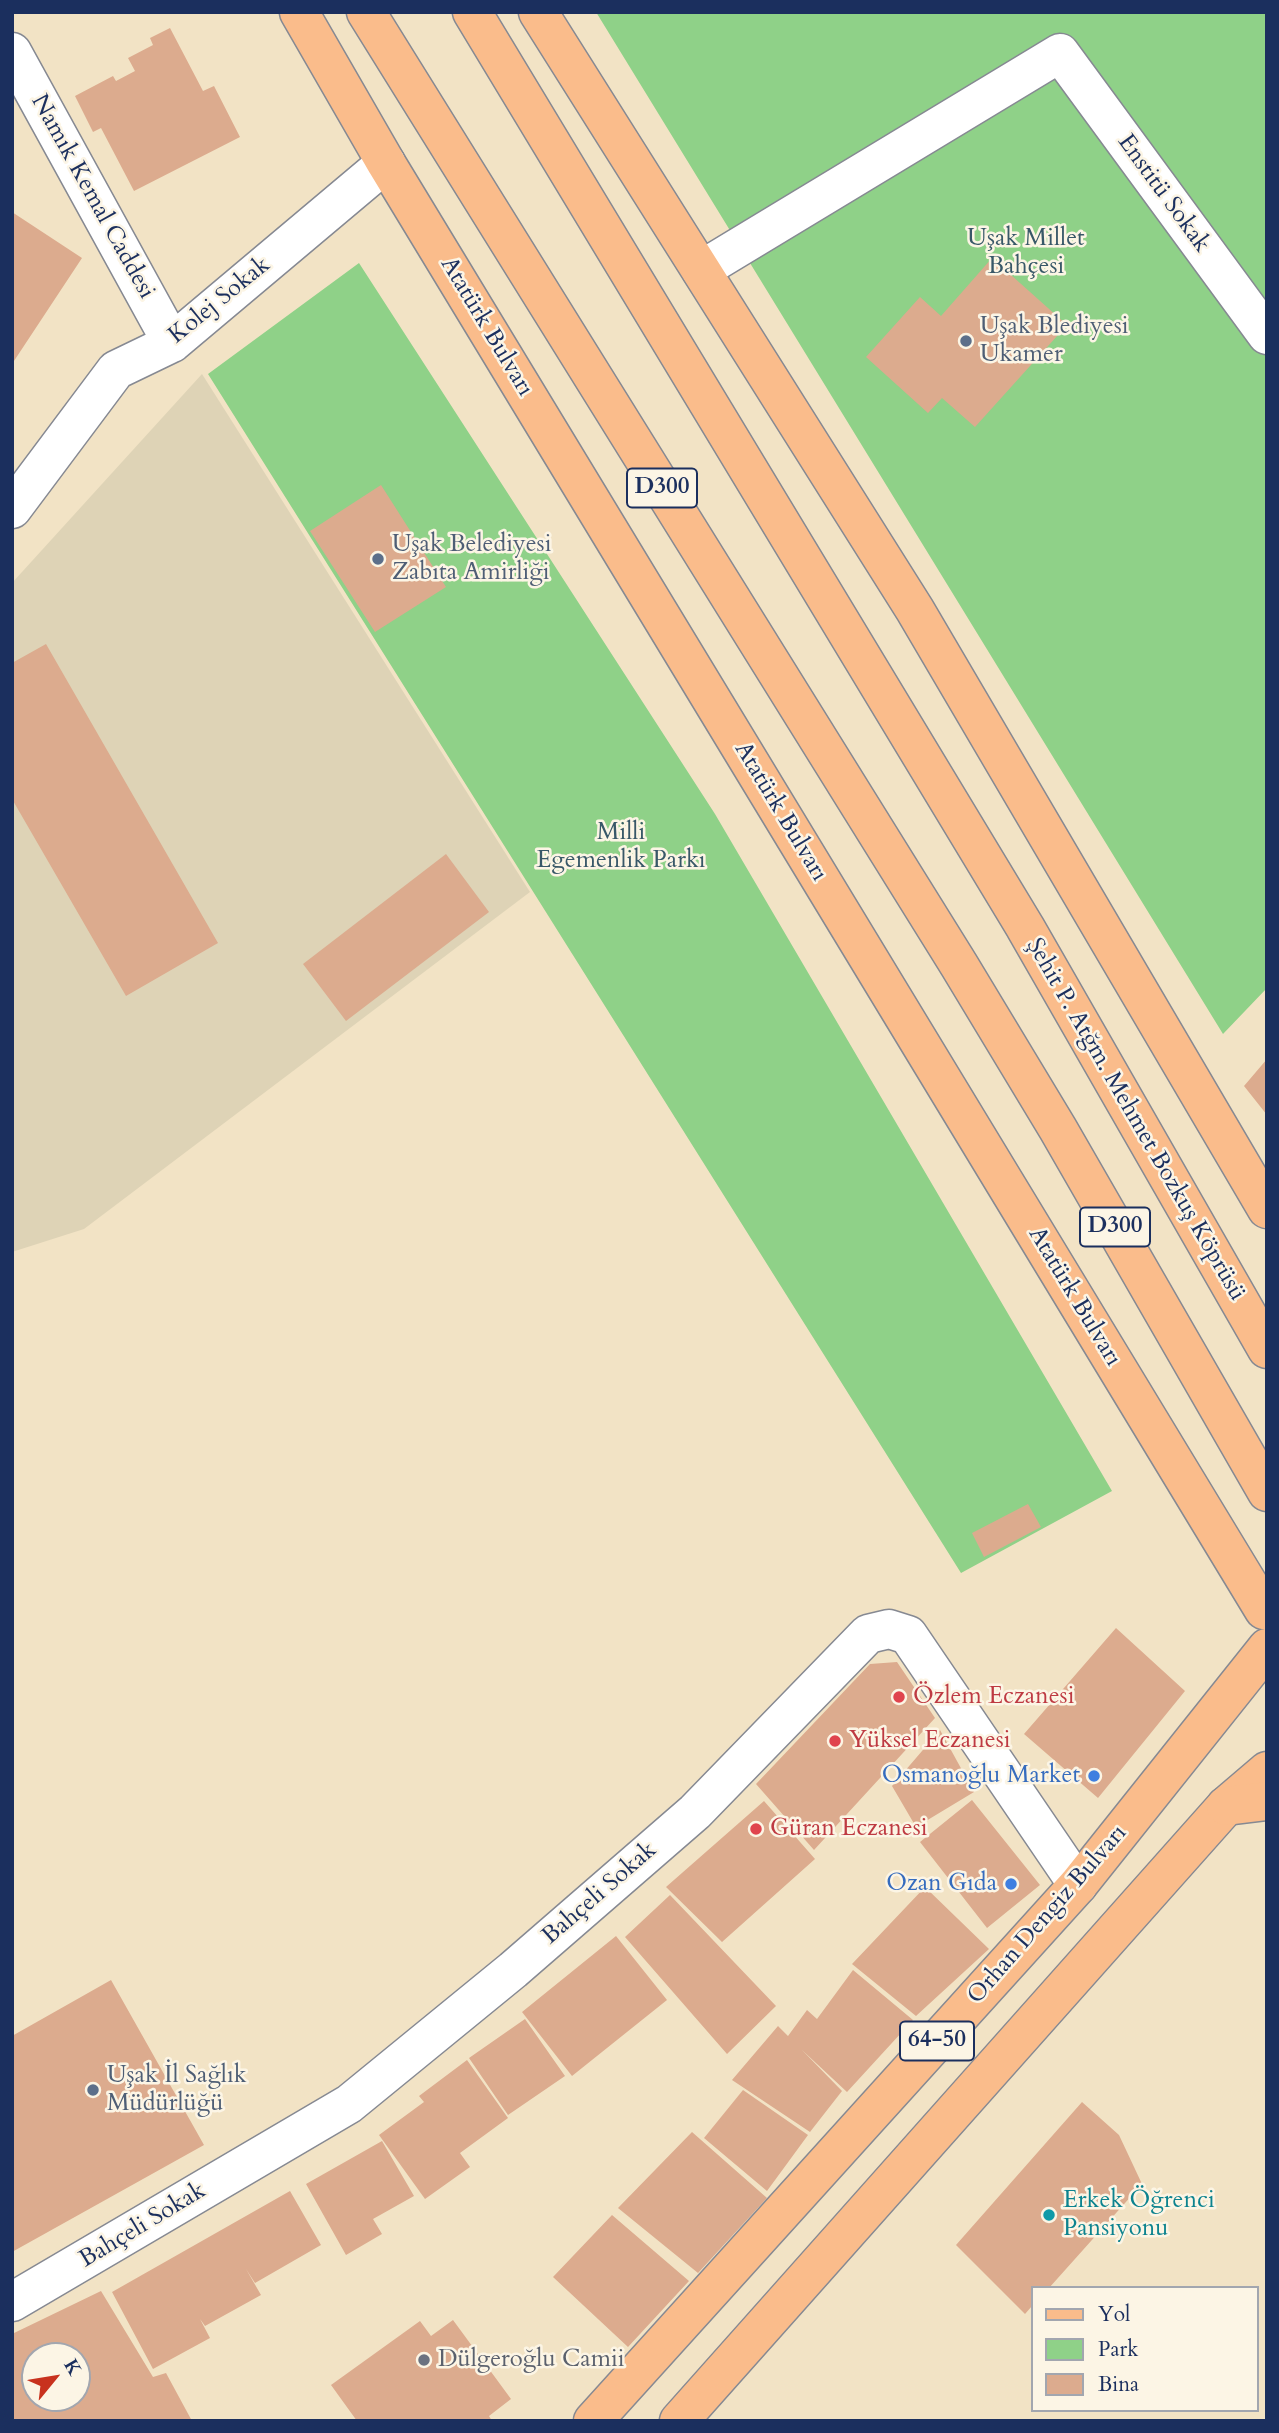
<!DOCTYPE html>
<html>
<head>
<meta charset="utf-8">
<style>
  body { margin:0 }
  #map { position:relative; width:1279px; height:2433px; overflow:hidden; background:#f2e3c5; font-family:Cardo,serif }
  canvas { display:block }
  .frame { position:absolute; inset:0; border:14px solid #1b2f5e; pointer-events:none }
  .legend { position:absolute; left:1031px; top:2286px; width:228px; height:126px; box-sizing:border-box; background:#fcf5e5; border:2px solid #a2a6af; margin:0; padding:9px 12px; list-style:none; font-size:21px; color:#1b2f5e }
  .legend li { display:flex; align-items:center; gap:14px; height:35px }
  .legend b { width:35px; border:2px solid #a2a6af }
  .north { position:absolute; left:21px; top:2342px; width:70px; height:70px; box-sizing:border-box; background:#fcf5e5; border:2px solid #a2a6af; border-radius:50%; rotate:60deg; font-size:19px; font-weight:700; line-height:28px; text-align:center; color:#1b2f5e }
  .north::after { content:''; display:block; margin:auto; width:24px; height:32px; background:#c8321e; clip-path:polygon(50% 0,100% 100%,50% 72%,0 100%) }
</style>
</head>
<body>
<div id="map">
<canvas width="1279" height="2433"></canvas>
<div class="frame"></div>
<ul class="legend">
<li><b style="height:9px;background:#fabc8b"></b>Yol</li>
<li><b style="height:19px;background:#8fd188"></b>Park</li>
<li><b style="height:19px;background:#dcab8e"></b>Bina</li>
</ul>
<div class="north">K</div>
</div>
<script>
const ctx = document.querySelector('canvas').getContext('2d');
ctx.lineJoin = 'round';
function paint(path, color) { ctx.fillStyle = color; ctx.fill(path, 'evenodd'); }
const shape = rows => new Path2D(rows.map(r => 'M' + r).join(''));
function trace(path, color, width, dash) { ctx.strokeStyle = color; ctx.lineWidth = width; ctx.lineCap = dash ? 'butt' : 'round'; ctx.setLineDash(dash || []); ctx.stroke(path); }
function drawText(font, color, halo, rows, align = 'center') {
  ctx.font = font + ' Cardo,serif'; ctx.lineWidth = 5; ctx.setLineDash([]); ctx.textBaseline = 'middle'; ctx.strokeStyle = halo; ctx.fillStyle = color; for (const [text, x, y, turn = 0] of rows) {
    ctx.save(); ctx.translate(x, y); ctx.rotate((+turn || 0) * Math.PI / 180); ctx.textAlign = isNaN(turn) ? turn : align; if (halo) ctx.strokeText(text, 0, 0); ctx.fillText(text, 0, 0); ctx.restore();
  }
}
const built = shape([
  [202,374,530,892,84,1229,12,1252,12,583]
]);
const green = shape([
  [596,12,1267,12,1267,988,1223,1034],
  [359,263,715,814,1112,1491,961,1573,208,374]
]);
const building = shape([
  [170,28,203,91,214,86,240,137,134,191,101,128,93,132,75,96,113,76,116,81,135,71,128,58,153,45,150,38],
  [12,212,82,258,12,364],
  [992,258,1067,325,975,427,942,398,928,413,866,357,920,297,941,316],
  [381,485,446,587,375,632,310,531],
  [46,644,218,943,126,996,12,799,12,663],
  [446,854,489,912,346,1021,303,964],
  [1267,1059,1267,1115,1244,1086],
  [1028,1504,1041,1527,984,1557,972,1533],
  [1116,1628,1185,1691,1098,1798,1024,1734],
  [897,1662,935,1718,814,1850,756,1784,870,1664],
  [940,1730,974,1792,916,1827,892,1786],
  [972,1800,1040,1885,987,1928,920,1842],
  [764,1801,815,1859,722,1942,666,1887],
  [925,1887,989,1949,916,2016,852,1964],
  [670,1895,776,2006,727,2054,625,1937],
  [616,1936,667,2000,572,2076,522,2012],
  [853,1970,913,2020,847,2092,802,2050,842,2091,810,2132,732,2080,778,2026,788,2036,807,2010,817,2019],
  [111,1980,204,2145,12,2252,12,2036],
  [525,2019,565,2076,508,2115,469,2058],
  [467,2060,508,2118,460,2153,470,2167,425,2199,379,2135,424,2102,419,2096],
  [743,2090,808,2135,767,2191,704,2138],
  [1082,2102,1119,2135,1142,2184,1049,2288,1032,2288,1032,2306,1025,2314,956,2245],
  [692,2132,767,2198,698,2273,618,2208],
  [382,2141,414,2196,373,2219,382,2234,346,2255,306,2184],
  [290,2191,321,2245,255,2283,246,2269,261,2295,205,2326,200,2319,210,2338,153,2369,112,2292],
  [612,2215,689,2281,628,2347,553,2277],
  [101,2291,153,2377,166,2373,192,2421,12,2421,12,2334],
  [35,2356,77,2356,77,2398,35,2398],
  [453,2320,511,2399,489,2416,492,2421,357,2421,331,2385,420,2321,431,2336]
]);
const minor = shape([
  [12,52,172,343],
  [701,270,1060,53,1267,335],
  [12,509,116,370,172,343,386,163],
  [12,2302,349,2104,513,1970,695,1812,868,1634,889,1629,908,1635,1078,1885]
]);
const major = shape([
  [593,2421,1078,1885,1267,1648],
  [679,2421,1226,1806,1267,1771]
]);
const highway = shape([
  [299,12,386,163,1264,1610],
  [366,12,959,965,1058,1129,1267,1492],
  [472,12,1025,927,1267,1349],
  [538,12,915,610,1267,1209],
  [1226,1806,1267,1801]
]);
const markers = [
  [966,341,7,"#5c6f8a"],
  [378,559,7,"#5c6f8a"],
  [899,1697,7,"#e0444e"],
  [835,1741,7,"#e0444e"],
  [1094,1776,7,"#3f7fe0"],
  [756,1829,7,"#e0444e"],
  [1011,1884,7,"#3f7fe0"],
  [93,2090,7,"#5c6f8a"],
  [1049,2215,7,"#0f9aa8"],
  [424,2360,7,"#6b7280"]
];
const shields = [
  [662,488,70],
  [1115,1227,70],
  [937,2041,74]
];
const shieldNames = [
  ["D300",662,488],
  ["D300",1115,1227],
  ["64-50",937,2041]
];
const streetNames = [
  ["Enstitü Sokak",1163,194,54],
  ["Namık Kemal Caddesi",92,197,61],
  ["Kolej Sokak",220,301,-39],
  ["Atatürk Bulvarı",486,327,59],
  ["Atatürk Bulvarı",780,812,59],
  ["Şehit P. Atğm. Mehmet Bozkuş Köprüsü",1135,1120,60],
  ["Atatürk Bulvarı",1074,1297,59],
  ["Bahçeli Sokak",600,1894,-41],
  ["Orhan Dengiz Bulvarı",1048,1915,-49],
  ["Bahçeli Sokak",143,2226,-31]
];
const parkNames = [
  ["Uşak Millet",1026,239],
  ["Bahçesi",1026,267],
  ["Milli",621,833],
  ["Egemenlik Parkı",621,861]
];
const serviceNames = [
  ["Uşak Blediyesi",980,327],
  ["Ukamer",980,355],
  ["Uşak Belediyesi",392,545],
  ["Zabıta Amirliği",392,573],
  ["Uşak İl Sağlık",107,2076],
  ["Müdürlüğü",107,2104]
];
const healthNames = [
  ["Özlem Eczanesi",913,1697],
  ["Yüksel Eczanesi",849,1741],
  ["Güran Eczanesi",770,1829]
];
const shopNames = [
  ["Osmanoğlu Market",1080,1776],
  ["Ozan Gıda",997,1884]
];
const cultureNames = [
  ["Erkek Öğrenci",1063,2201],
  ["Pansiyonu",1063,2229]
];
const worshipNames = [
  ["Dülgeroğlu Camii",438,2360]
];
paint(built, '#ded3b6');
paint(green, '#8fd188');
paint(building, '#dcab8e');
trace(minor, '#868992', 41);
trace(major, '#868992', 41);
trace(highway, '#868992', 41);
trace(minor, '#fff', 38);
trace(major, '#fabc8b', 38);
trace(highway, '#fabc8b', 38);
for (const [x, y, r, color] of markers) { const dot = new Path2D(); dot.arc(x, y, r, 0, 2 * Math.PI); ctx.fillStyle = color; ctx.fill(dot); trace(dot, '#fcf5e5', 2.5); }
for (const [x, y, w] of shields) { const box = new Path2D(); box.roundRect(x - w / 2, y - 19.5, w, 39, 5); ctx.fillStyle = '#fcf5e5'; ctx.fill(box); trace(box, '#1b2f5e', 2); }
drawText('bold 23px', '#1b2f5e', null, shieldNames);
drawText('24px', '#1b2f5e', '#fcf5e5', streetNames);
drawText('24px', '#385868', '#fcf5e5', parkNames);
drawText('24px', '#4e5e75', '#fcf5e5', serviceNames, 'left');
drawText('24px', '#be3a42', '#fcf5e5', healthNames, 'left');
drawText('24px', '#366cbe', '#fcf5e5', shopNames, 'right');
drawText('24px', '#0d838f', '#fcf5e5', cultureNames, 'left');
drawText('24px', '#5b616d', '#fcf5e5', worshipNames, 'left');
</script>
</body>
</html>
